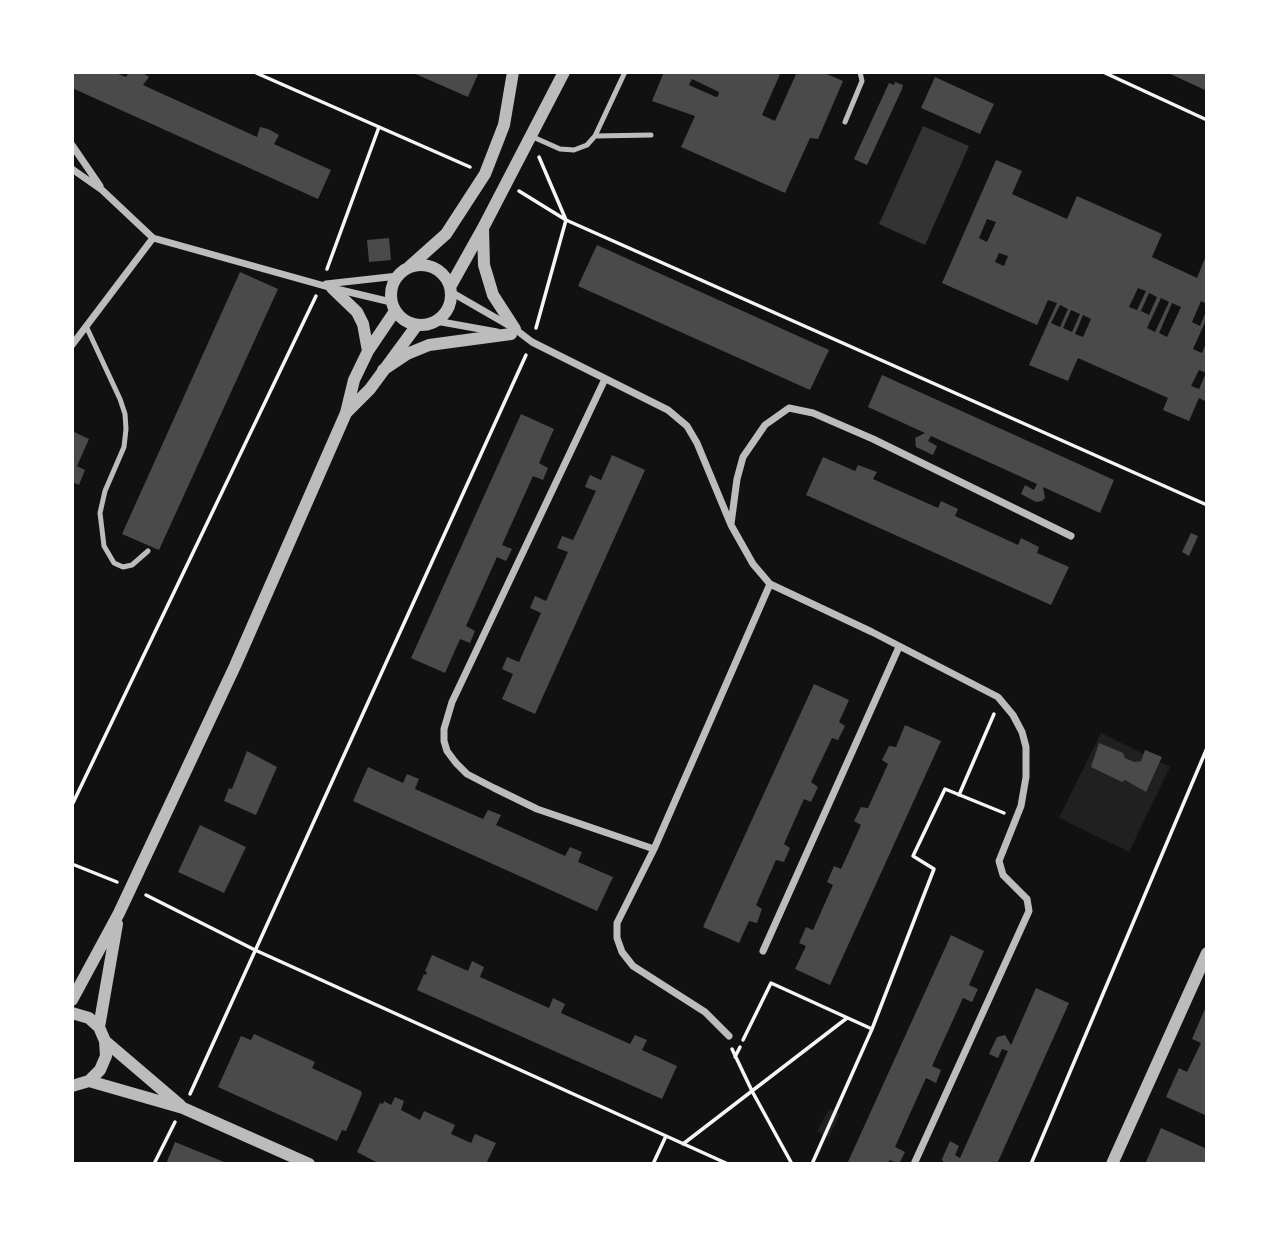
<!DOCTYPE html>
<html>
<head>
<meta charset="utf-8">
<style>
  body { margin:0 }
  #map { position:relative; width:1279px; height:1236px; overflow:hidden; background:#111; font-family:Bitter,serif }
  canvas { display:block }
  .frame { position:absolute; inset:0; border:74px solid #fff; pointer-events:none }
</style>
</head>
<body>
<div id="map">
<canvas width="1279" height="1236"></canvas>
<div class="frame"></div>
</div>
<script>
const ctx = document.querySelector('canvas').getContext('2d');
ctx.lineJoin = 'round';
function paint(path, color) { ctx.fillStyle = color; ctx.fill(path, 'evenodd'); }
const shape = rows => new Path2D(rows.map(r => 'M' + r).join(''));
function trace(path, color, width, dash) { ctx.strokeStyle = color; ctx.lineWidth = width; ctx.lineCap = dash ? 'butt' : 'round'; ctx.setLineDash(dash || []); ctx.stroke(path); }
const green = shape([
  [1101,733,1170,767,1129,852,1059,818],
  [829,1109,840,1114,829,1137,817,1131]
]);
const water = shape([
  [923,126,969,146,925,245,879,224]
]);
const building = shape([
  [72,72,113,72,126,77,128,74,125,72,142,72,149,77,143,85,257,137,260,127,268,129,279,135,274,144,331,170,318,199,72,88],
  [411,72,479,72,468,97],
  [664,72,781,72,762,115,775,121,797,72,822,72,843,81,818,139,810,138,785,193,681,147,695,116,652,101],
  [692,79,719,92,718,96,716,97,689,85],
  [1166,72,1207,72,1207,91],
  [935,77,994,104,980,134,921,108],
  [895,82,903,85,902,89,867,165,854,159,889,83,894,85],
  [996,160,1022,171,1012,194,1067,219,1077,196,1162,234,1152,257,1197,278,1207,253,1207,304,1201,301,1192,322,1200,326,1207,309,1207,318,1193,349,1202,353,1207,340,1205,354,1207,355,1207,402,1199,398,1189,421,1163,410,1168,398,1078,358,1068,381,1029,365,1057,303,1048,300,1037,325,942,283],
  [987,219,996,222,987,242,979,238],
  [999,253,1008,256,1004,266,995,262],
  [1138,288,1146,291,1137,310,1129,307],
  [1149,293,1157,297,1149,315,1141,311],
  [1161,298,1169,302,1155,332,1147,328],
  [1172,303,1181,307,1167,337,1159,333],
  [1060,305,1068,309,1060,327,1051,323],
  [1071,310,1080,314,1072,332,1063,328],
  [1083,315,1091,319,1083,337,1075,334],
  [1199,370,1206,373,1199,389,1191,386],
  [389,238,391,260,369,262,367,240],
  [597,245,829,350,810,390,578,286],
  [240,272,278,289,159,550,122,534],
  [882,375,1114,480,1100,513,1043,487,1045,498,1042,501,1036,502,1021,494,1025,485,1034,490,1037,484,931,436,928,441,937,446,933,455,916,447,915,438,925,433,868,407],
  [521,414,554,429,539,463,548,468,543,480,533,476,502,545,512,549,506,561,497,557,466,626,475,631,470,643,460,639,445,673,411,658],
  [72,431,89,439,77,466,85,470,79,485,72,482],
  [612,455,645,470,535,714,502,699,513,674,502,669,507,657,519,662,541,613,530,608,535,596,546,601,568,552,557,548,562,536,573,540,596,491,585,487,590,475,601,480],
  [823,457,855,471,858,465,877,472,873,479,938,508,941,501,958,509,955,516,1018,545,1021,538,1039,547,1037,553,1069,567,1051,605,806,495],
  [1191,533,1198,536,1189,556,1182,552],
  [814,684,849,700,839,722,845,726,838,740,832,738,811,782,818,787,811,802,804,799,784,844,790,848,784,862,776,860,756,905,762,909,757,923,749,921,739,943,703,927],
  [905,725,941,741,830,985,795,969,806,946,799,943,806,927,813,930,833,885,827,882,834,866,841,869,861,825,854,821,861,807,868,808,888,764,882,760,889,746,896,747],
  [1099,743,1123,753,1125,758,1134,762,1141,761,1145,750,1162,757,1146,792,1125,780,1122,782,1091,767],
  [247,751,277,767,256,815,224,801,229,788,232,789],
  [368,767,403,783,407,774,419,779,415,789,483,819,488,810,501,815,496,825,565,856,570,847,582,852,578,862,613,877,597,911,353,801],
  [200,825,246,847,224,893,178,872],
  [951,935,984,951,969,985,978,989,972,1002,963,998,932,1066,941,1070,936,1083,926,1078,895,1147,905,1152,899,1164,890,1160,887,1164,847,1164],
  [432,955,468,971,472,961,484,967,480,977,549,1008,553,998,565,1004,561,1013,630,1044,635,1035,647,1040,642,1050,677,1066,662,1099,417,990,424,974,426,975,427,972,425,971],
  [1036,988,1069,1003,997,1164,957,1164,955,1162,954,1164,944,1164,942,1159,950,1141,959,1146,955,1155,960,1158,1008,1051,1002,1049,998,1058,989,1054,997,1037,1005,1035,1011,1045],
  [1207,1004,1207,1116,1166,1097,1179,1068,1187,1072,1201,1043,1192,1039],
  [254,1034,315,1062,312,1068,361,1091,362,1094,346,1131,342,1130,337,1141,218,1087,241,1036,251,1040],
  [395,1097,404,1101,401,1110,420,1120,424,1111,455,1125,451,1134,471,1143,475,1134,496,1143,486,1164,380,1164,357,1152,380,1103,383,1104,384,1101,391,1105],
  [1161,1128,1207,1149,1207,1164,1145,1164],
  [175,1142,229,1164,166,1164]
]);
const path = shape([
  [254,72,470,167],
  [1103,72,1207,120],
  [519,191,566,220,1207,505],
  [327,269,379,127],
  [536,328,566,220,539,157],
  [959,795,994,714],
  [72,805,316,296],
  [72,864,117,882],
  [146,895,255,950,728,1164],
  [743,1040,771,983,872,1029],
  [732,1049,752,1091,792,1164],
  [735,1057,740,1047],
  [190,1094,526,355],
  [683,1144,847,1018],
  [154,1164,175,1122],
  [653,1164,666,1136],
  [812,1164,872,1029,934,869,913,856,945,789,1004,813],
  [1031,1164,1207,748]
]);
const service = shape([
  [845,122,862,81,860,72],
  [595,136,651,135],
  [533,137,560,149,574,150,587,145,595,136,625,72],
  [86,326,120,399,125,414,126,429,124,447,105,491,100,513,104,546,114,563,123,567,132,565,148,551]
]);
const minor = shape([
  [72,145,100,186],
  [72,169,102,190,153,238],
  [326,284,398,276],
  [451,292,515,329,532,342,668,410,687,426,697,443,731,525,753,564,770,584,872,632,998,697,1013,715,1022,732,1026,747,1026,777,1021,806,999,861,1003,875,1027,899,1029,911,914,1164],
  [436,321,497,332],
  [72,345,153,238,332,288,391,302],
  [605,379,452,702,444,729,444,741,447,751,456,763,467,774,494,788,537,809,654,849],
  [731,524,737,479,743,457,765,425,789,408,813,413,873,439,1071,536],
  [763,951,899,647],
  [729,1036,705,1012,633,966,622,952,617,938,617,923,654,849,770,584]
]);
const tertiary = shape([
  [483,229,484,265,493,295,515,329],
  '391 295a30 30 0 1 1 60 0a30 30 0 1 1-60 0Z',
  [409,267,446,234,485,174,504,125,513,72],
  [450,287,483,228,564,72],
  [332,288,357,312,363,324,368,351],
  [383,370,407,354,429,345,511,334],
  [346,413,370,389,417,325],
  [72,1000,119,913,235,666,346,413,354,380,368,351,395,311],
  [72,1013,89,1018,99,1027,105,1041,106,1056,100,1070,89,1081,72,1086],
  [99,1027,117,924],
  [105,1041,180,1105],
  [89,1081,183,1108,309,1164],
  [1112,1164,1207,953]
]);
paint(green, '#202020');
paint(water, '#333');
paint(building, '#4a4a4a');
trace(path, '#f5f5f5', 3.5);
trace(service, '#bcbcbc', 5);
trace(minor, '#bcbcbc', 7);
trace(tertiary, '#bcbcbc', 12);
</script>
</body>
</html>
